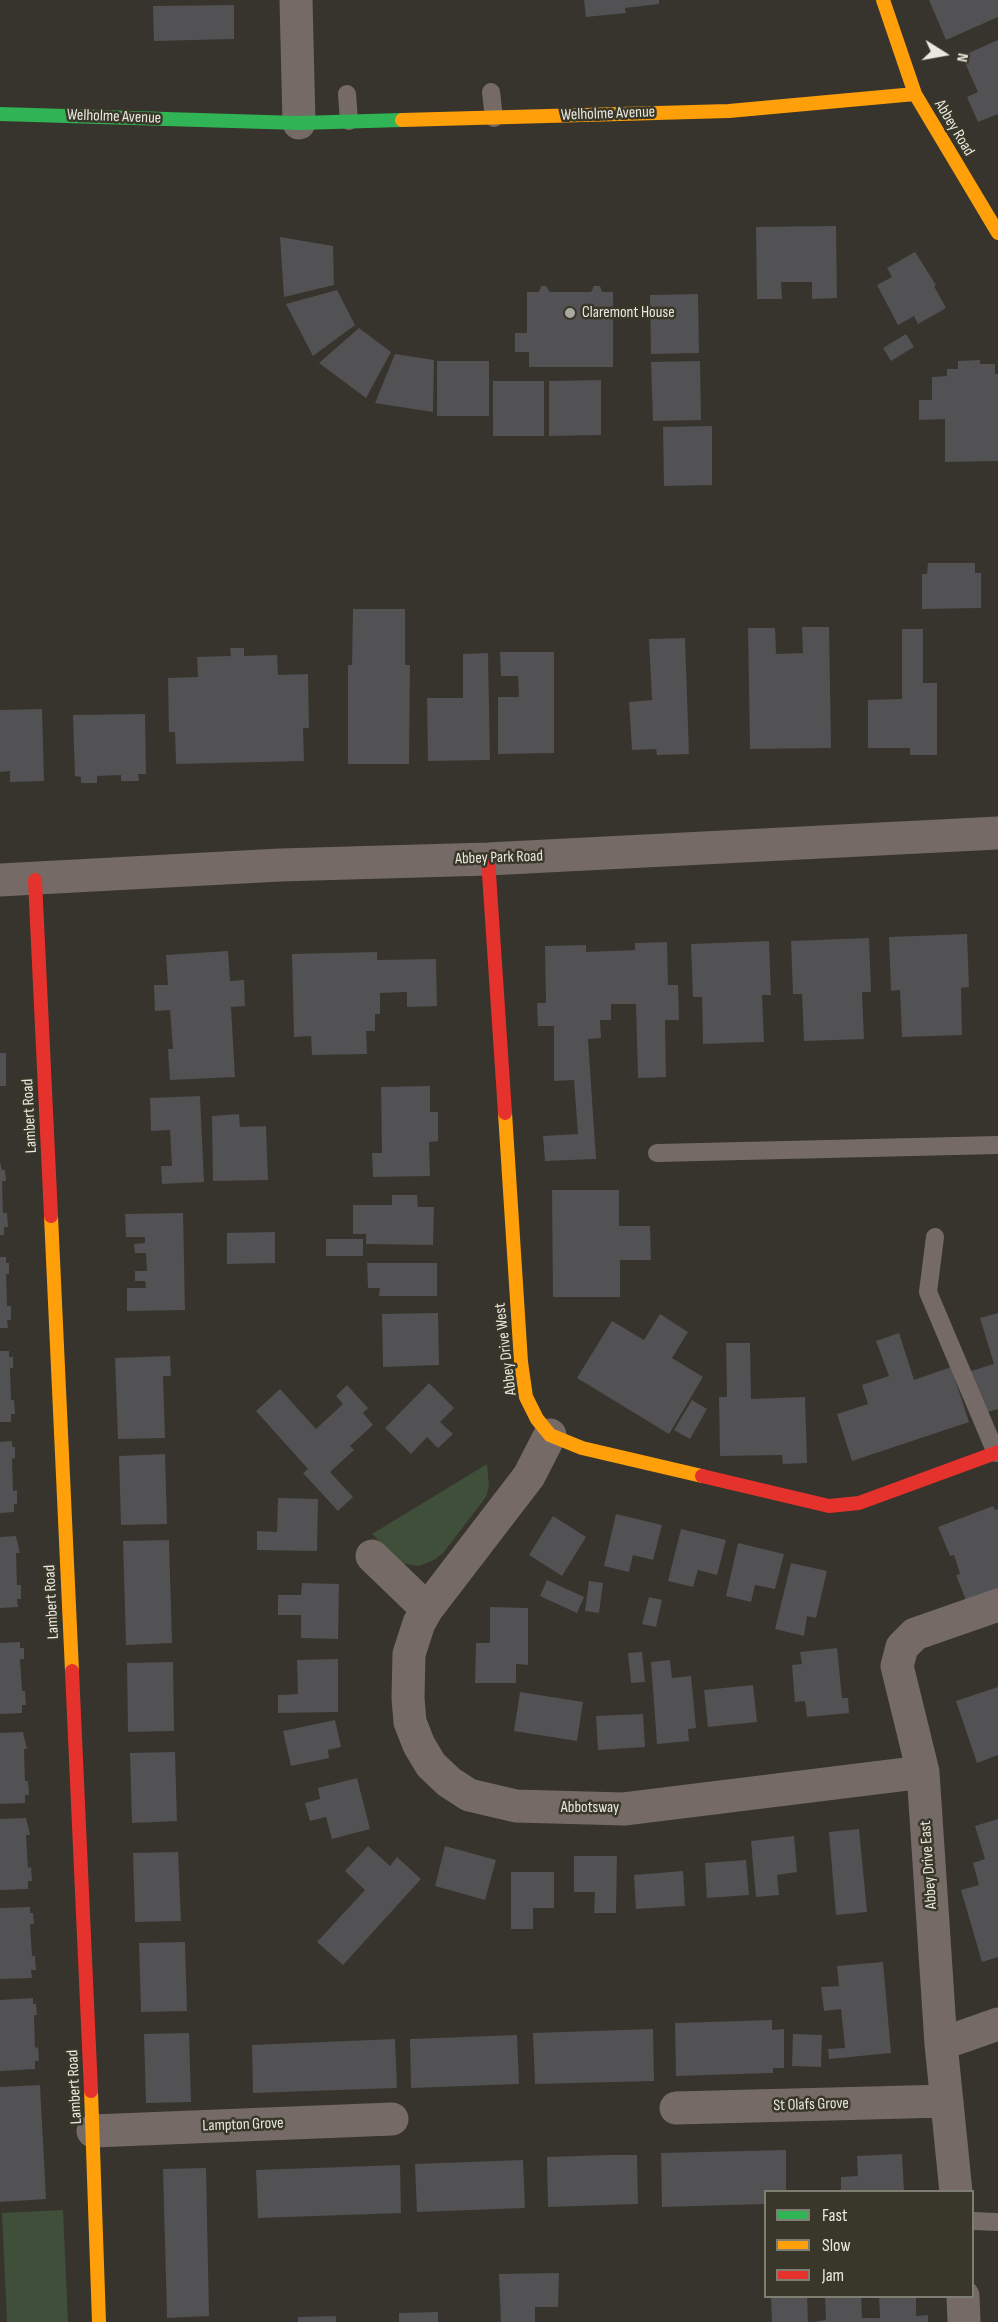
<!DOCTYPE html>
<html>
<head>
<meta charset="utf-8">
<style>
  body { margin:0 }
  #map { position:relative; width:998px; height:2322px; overflow:hidden; background:#36342c; font-family:"Sofia Sans Condensed",sans-serif }
  canvas { display:block }
  .legend { position:absolute; left:764px; top:2190px; width:210px; height:108px; box-sizing:border-box; background:#393729; border:2px solid #7f7e72; margin:0; padding:8px 10px; list-style:none; font-size:18px; color:#e9e8df }
  .legend li { display:flex; align-items:center; gap:12px; height:30px }
  .legend b { width:30px; border:2px solid #7f7e72 }
  .north { position:absolute; left:914px; top:24px; width:60px; height:60px; -webkit-text-stroke:4px #393729; paint-order:stroke; rotate:101deg; font-size:16px; font-weight:700; line-height:24px; text-align:center; color:#e9e8df }
  .north::after { content:''; display:block; margin:auto; width:21px; height:27px; background:#e9e8df; clip-path:polygon(50% 0,100% 100%,50% 72%,0 100%) }
</style>
</head>
<body>
<div id="map">
<canvas width="998" height="2322"></canvas>
<ul class="legend">
<li><b style="height:8px;background:#30b455"></b>Fast</li>
<li><b style="height:8px;background:#ff9f0a"></b>Slow</li>
<li><b style="height:8px;background:#e5322d"></b>Jam</li>
</ul>
<div class="north">N</div>
</div>
<script>
const ctx = document.querySelector('canvas').getContext('2d');
ctx.lineJoin = 'round';
function paint(path, color) { ctx.fillStyle = color; ctx.fill(path, 'evenodd'); }
const shape = rows => new Path2D(rows.map(r => 'M' + r).join(''));
function trace(path, color, width, dash) { ctx.strokeStyle = color; ctx.lineWidth = width; ctx.lineCap = dash ? 'butt' : 'round'; ctx.setLineDash(dash || []); ctx.stroke(path); }
function drawText(font, color, halo, rows, align = 'center') {
  ctx.font = font + ' "Sofia Sans Condensed",sans-serif'; ctx.lineWidth = 5; ctx.setLineDash([]); ctx.textBaseline = 'middle'; ctx.strokeStyle = halo; ctx.fillStyle = color; for (const [text, x, y, turn = 0] of rows) {
    ctx.save(); ctx.translate(x, y); ctx.rotate((+turn || 0) * Math.PI / 180); ctx.textAlign = isNaN(turn) ? turn : align; if (halo) ctx.strokeText(text, 0, 0); ctx.fillText(text, 0, 0); ctx.restore();
  }
}
const green = shape([
  [487,1464,489,1486,486,1497,443,1553,434,1560,419,1566,401,1563,372,1534],
  [63,2210,68,2322,7,2322,2,2213]
]);
const building = shape([
  [584,0,659,0,659,4,625,8,626,13,586,17],
  [929,0,998,0,998,17,946,40],
  [234,5,234,39,154,41,153,6],
  [998,40,998,114,978,122,967,97,978,92,962,56],
  [836,226,837,298,812,299,812,282,781,282,782,299,757,299,756,227],
  [280,237,333,246,334,285,284,297],
  [915,252,936,285,934,286,946,308,918,324,914,316,898,325,877,285,892,277,887,268],
  [541,286,546,286,550,292,591,292,594,286,600,286,602,292,613,292,613,367,529,367,529,352,515,352,515,333,527,333,527,292,539,292],
  [337,290,355,325,313,356,286,304],
  [698,294,699,353,651,354,650,295],
  [359,328,391,352,366,398,319,363],
  [906,334,914,347,891,361,883,348],
  [395,354,434,360,433,412,375,403],
  [980,360,980,364,995,364,995,374,998,374,998,461,945,462,945,419,919,420,919,400,932,400,932,377,947,376,947,369,958,369,958,361],
  [437,361,489,361,489,416,437,416],
  [700,361,701,420,653,421,651,362],
  [601,380,601,435,549,436,549,381],
  [493,381,544,381,544,436,493,436],
  [712,426,712,485,664,486,663,427],
  [928,563,975,563,975,573,981,573,981,608,922,609,922,574,927,574],
  [353,609,405,609,405,665,410,665,409,764,348,764,348,665,352,665],
  [802,627,829,627,831,748,750,749,748,628,775,628,776,654,803,653],
  [902,629,923,629,923,683,937,683,937,755,910,755,910,748,868,748,868,700,902,699],
  [685,638,689,754,657,755,656,749,632,750,629,702,652,700,649,639],
  [230,648,244,648,244,656,277,655,278,675,308,674,309,728,303,728,304,761,176,764,175,732,169,732,168,678,198,677,197,657,231,656],
  [500,652,554,652,554,753,498,754,498,697,519,697,518,676,501,676],
  [488,653,490,760,428,761,427,698,463,698,463,654],
  [42,709,44,781,10,782,10,771,0,772,0,710],
  [145,714,146,774,138,774,139,781,121,781,121,775,97,776,97,783,81,783,81,777,75,776,73,715],
  [967,934,969,987,961,988,962,1035,902,1037,900,990,891,991,889,937],
  [869,938,871,992,862,992,864,1039,804,1041,802,994,793,994,791,941],
  [769,941,771,995,762,995,764,1042,703,1044,702,997,693,997,691,944],
  [667,942,668,985,678,985,679,1020,665,1020,666,1077,638,1078,636,1004,611,1004,611,1020,600,1020,601,1038,588,1039,596,1159,545,1161,543,1136,578,1134,574,1080,554,1081,554,1026,538,1026,537,1003,546,1003,545,946,586,945,586,952,635,950,635,943],
  [228,951,230,981,244,980,245,1006,231,1007,235,1077,170,1080,168,1049,173,1049,170,1010,155,1011,154,985,168,985,166,955],
  [377,952,377,960,436,959,437,1006,407,1007,407,992,380,993,380,1014,375,1014,375,1031,366,1031,367,1054,312,1055,311,1036,294,1037,292,954],
  [0,1053,6,1053,6,1086,0,1086],
  [430,1086,430,1112,438,1112,438,1141,429,1142,430,1176,373,1177,372,1153,382,1153,381,1087],
  [200,1096,204,1182,162,1184,161,1166,172,1166,170,1130,151,1131,150,1098],
  [239,1114,240,1127,266,1126,268,1180,213,1181,212,1116],
  [0,1162,2,1170,5,1170,6,1181,2,1181,3,1213,7,1213,8,1227,4,1227,4,1235,0,1235],
  [552,1190,619,1190,619,1226,650,1226,651,1260,620,1260,620,1297,553,1297],
  [392,1195,417,1195,418,1207,434,1207,433,1245,366,1244,366,1234,353,1234,353,1205,392,1205],
  [183,1213,185,1310,127,1311,127,1288,146,1288,145,1281,135,1281,135,1271,147,1271,146,1253,135,1253,134,1244,145,1243,145,1237,126,1237,125,1214],
  [275,1232,275,1263,227,1264,227,1233],
  [326,1239,363,1239,363,1256,326,1256],
  [0,1257,6,1257,6,1263,9,1263,9,1274,6,1274,7,1306,11,1306,11,1320,7,1320,8,1328,0,1328],
  [367,1263,437,1263,437,1296,379,1296,380,1288,368,1288],
  [438,1313,439,1365,383,1367,382,1314],
  [998,1313,998,1409,981,1414,968,1372,994,1364,980,1318],
  [660,1314,688,1332,672,1358,703,1377,669,1434,577,1378,612,1321,644,1340],
  [899,1333,914,1380,951,1367,969,1422,852,1461,837,1414,868,1404,862,1385,889,1376,876,1341],
  [726,1343,750,1343,751,1399,805,1397,807,1463,783,1464,782,1455,720,1456,719,1397,727,1397],
  [0,1351,9,1351,9,1357,13,1357,13,1368,10,1368,11,1400,14,1400,15,1414,11,1414,11,1422,0,1422],
  [170,1356,171,1376,163,1376,165,1438,118,1439,115,1358],
  [429,1383,454,1408,440,1422,453,1434,438,1448,427,1437,411,1454,385,1428],
  [347,1385,368,1408,363,1413,373,1425,350,1446,354,1450,330,1472,353,1497,338,1511,303,1473,308,1469,256,1411,280,1389,316,1429,343,1404,336,1396],
  [692,1400,707,1409,690,1439,674,1430],
  [12,1441,12,1447,15,1447,15,1458,12,1459,13,1491,17,1490,17,1504,14,1504,14,1512,0,1513,0,1442],
  [165,1454,167,1524,121,1525,119,1456],
  [278,1498,318,1499,317,1551,257,1550,257,1531,277,1532],
  [993,1506,995,1510,998,1509,998,1594,968,1605,956,1575,960,1574,957,1564,954,1555,950,1556,938,1527],
  [616,1514,662,1525,653,1560,633,1555,629,1572,604,1566],
  [553,1516,586,1537,562,1576,529,1555],
  [681,1529,726,1540,717,1575,698,1570,693,1587,668,1581],
  [16,1536,20,1553,16,1553,17,1585,21,1585,21,1599,17,1599,18,1607,0,1608,0,1537],
  [169,1540,172,1643,126,1645,123,1541],
  [738,1543,784,1554,775,1589,755,1585,751,1602,726,1596],
  [791,1563,827,1571,816,1618,807,1616,804,1636,775,1629],
  [547,1580,584,1597,577,1613,540,1596],
  [589,1581,603,1583,599,1613,585,1611],
  [302,1583,339,1584,338,1639,301,1638,301,1615,278,1615,278,1595,301,1595],
  [649,1597,662,1600,656,1627,642,1624],
  [490,1607,528,1608,528,1665,516,1664,516,1683,475,1683,476,1643,490,1643],
  [20,1642,20,1648,24,1648,24,1659,20,1659,22,1691,25,1691,26,1705,22,1705,22,1713,0,1714,0,1643],
  [837,1648,842,1698,848,1698,849,1713,807,1717,805,1701,795,1702,792,1665,802,1664,800,1652],
  [642,1652,645,1682,631,1683,628,1653],
  [338,1659,338,1712,278,1713,278,1695,298,1694,297,1660],
  [670,1660,672,1678,691,1676,696,1728,688,1729,689,1741,657,1744,651,1662],
  [173,1662,174,1731,128,1732,127,1663],
  [753,1685,757,1722,708,1727,704,1690],
  [998,1687,998,1755,977,1763,956,1701],
  [520,1692,583,1702,577,1741,514,1731],
  [643,1714,645,1747,598,1750,596,1716],
  [335,1720,341,1747,328,1750,329,1758,291,1766,283,1731],
  [23,1732,27,1749,24,1749,25,1781,28,1781,29,1795,25,1795,25,1803,0,1804,0,1733],
  [175,1752,177,1821,132,1823,130,1753],
  [357,1778,370,1829,332,1839,326,1817,310,1821,305,1803,320,1799,318,1788],
  [26,1818,30,1835,26,1835,28,1868,31,1867,32,1881,28,1881,28,1889,0,1890,0,1819],
  [998,1819,998,1957,982,1962,961,1890,979,1885,973,1863,985,1859,975,1826],
  [859,1829,867,1912,836,1915,829,1832],
  [794,1836,797,1872,777,1875,779,1895,756,1897,751,1841],
  [368,1846,390,1866,397,1857,421,1879,343,1965,317,1942,365,1890,345,1871],
  [445,1846,496,1860,485,1900,435,1886],
  [178,1852,181,1921,135,1922,133,1853],
  [574,1856,617,1856,616,1913,594,1913,595,1892,574,1892],
  [746,1860,749,1895,707,1898,705,1863],
  [683,1871,685,1906,636,1909,634,1875],
  [511,1872,554,1872,554,1908,533,1908,533,1929,511,1929],
  [30,1907,30,1913,33,1913,34,1924,30,1924,32,1956,35,1956,36,1970,31,1970,32,1978,0,1979,0,1908],
  [185,1942,187,2011,141,2012,139,1943],
  [883,1962,891,2053,829,2059,828,2049,845,2048,841,2009,824,2011,821,1987,839,1986,837,1966],
  [33,1998,33,2004,36,2004,37,2015,34,2015,35,2048,38,2047,39,2061,35,2061,35,2069,0,2071,0,2000],
  [772,2020,772,2030,784,2029,784,2068,773,2068,773,2073,676,2076,675,2023],
  [653,2029,654,2081,535,2084,533,2033],
  [189,2033,191,2102,146,2103,144,2034],
  [793,2034,822,2035,821,2067,792,2066],
  [517,2035,519,2084,411,2088,410,2039],
  [395,2039,397,2088,253,2093,252,2045],
  [40,2085,46,2199,0,2202,0,2087],
  [786,2150,786,2192,765,2192,765,2204,662,2207,661,2153],
  [902,2154,904,2192,841,2192,841,2177,858,2176,857,2156],
  [607,2155,637,2155,638,2204,548,2207,547,2157],
  [523,2160,525,2208,417,2212,415,2164],
  [400,2165,401,2213,258,2218,256,2170],
  [206,2168,209,2316,167,2318,163,2169],
  [559,2273,558,2307,535,2307,535,2322,501,2322,499,2274],
  [771,2296,807,2296,808,2322,772,2322],
  [825,2296,861,2296,862,2318,880,2318,879,2296,916,2296,916,2316,928,2315,928,2322,813,2322,826,2320],
  [438,2312,438,2322,399,2322,399,2313],
  [336,2316,336,2322,298,2322,298,2317]
]);
const lane = shape([
  [491,92,494,118],
  [347,94,349,121],
  [657,1153,998,1145],
  [935,1237,928,1292,996,1453],
  [972,2221,998,2222]
]);
const street = shape([
  [296,0,299,123],
  [0,880,280,865,488,859,998,833],
  [550,1435,529,1476,427,1609,419,1623,409,1654,408,1698,410,1722,419,1745,431,1765,449,1782,469,1795,516,1806,624,1809,923,1772],
  [372,1556,427,1609],
  [941,2044,998,2024],
  [676,2108,947,2101],
  [93,2131,392,2119],
  [956,2192,941,2044,923,1772,897,1666,902,1647,915,1634,998,1605],
  [963,2296,964,2322]
]);
const fast = shape([
  [0,114,299,123,402,120]
]);
const slow = shape([
  [883,0,915,94,998,233],
  [402,120,729,111,915,94],
  [505,1113,521,1362,526,1397,537,1419,550,1435,582,1448,702,1476],
  [51,1216,72,1671],
  [91,2091,99,2322]
]);
const jam = shape([
  [488,859,505,1113],
  [35,880,51,1216],
  [702,1476,829,1506,859,1503,998,1452],
  [72,1671,91,2091]
]);
const markers = [
  [570,313,6,"#aaa9a0"]
];
const streetNames = [
  ["Welholme Avenue",608,114,-2],
  ["Welholme Avenue",114,117,2],
  ["Abbey Road",954,128,59],
  ["Abbey Park Road",499,858,-2],
  ["Lambert Road",30,1116,-93],
  ["Abbey Drive West",506,1349,-97],
  ["Lambert Road",52,1602,-93],
  ["Abbotsway",590,1808],
  ["Abbey Drive East",929,1865,-94],
  ["Lambert Road",75,2087,-93],
  ["St Olafs Grove",811,2105,-2],
  ["Lampton Grove",243,2125,-2]
];
const poiNames = [
  ["Claremont House",582,313]
];
paint(green, '#404f39');
paint(building, '#525153');
trace(lane, '#756a66', 18);
trace(street, '#756a66', 33);
trace(fast, '#30b455', 14);
trace(slow, '#ff9f0a', 14);
trace(jam, '#e5322d', 14);
for (const [x, y, r, color] of markers) { const dot = new Path2D(); dot.arc(x, y, r, 0, 2 * Math.PI); ctx.fillStyle = color; ctx.fill(dot); trace(dot, '#393729', 2); }
drawText('16px', '#e9e8df', '#393729', streetNames);
drawText('16px', '#e9e8df', '#393729', poiNames, 'left');
</script>
</body>
</html>
